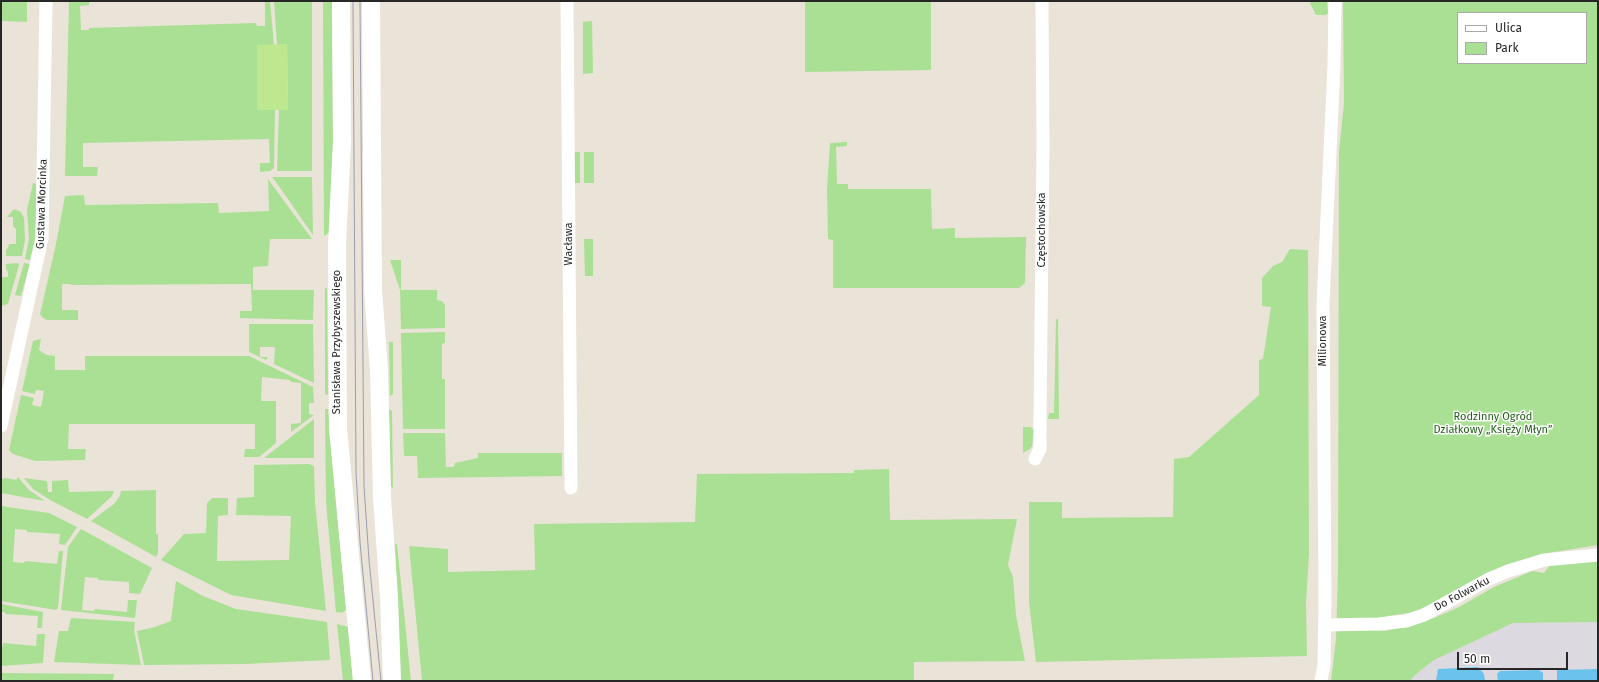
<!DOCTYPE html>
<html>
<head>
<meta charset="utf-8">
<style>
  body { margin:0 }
  #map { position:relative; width:1599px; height:682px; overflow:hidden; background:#eae3d8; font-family:"Fira Sans",sans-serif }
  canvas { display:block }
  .frame { position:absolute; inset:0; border:2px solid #272727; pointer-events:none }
  .legend { position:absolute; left:1457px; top:12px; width:130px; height:52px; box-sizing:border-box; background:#fff; border:1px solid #a9a9a9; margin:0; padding:5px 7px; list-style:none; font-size:12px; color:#272727 }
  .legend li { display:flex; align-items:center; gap:8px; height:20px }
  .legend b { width:20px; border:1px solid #a9a9a9 }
  .scale { position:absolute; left:1457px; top:652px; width:111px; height:18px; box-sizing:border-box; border:2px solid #272727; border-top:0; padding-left:5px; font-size:12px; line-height:14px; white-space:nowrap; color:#272727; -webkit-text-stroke:3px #fff; paint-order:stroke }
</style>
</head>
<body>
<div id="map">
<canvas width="1599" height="682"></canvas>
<div class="frame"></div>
<ul class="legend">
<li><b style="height:5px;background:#fff"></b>Ulica</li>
<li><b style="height:11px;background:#aae094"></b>Park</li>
</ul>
<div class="scale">50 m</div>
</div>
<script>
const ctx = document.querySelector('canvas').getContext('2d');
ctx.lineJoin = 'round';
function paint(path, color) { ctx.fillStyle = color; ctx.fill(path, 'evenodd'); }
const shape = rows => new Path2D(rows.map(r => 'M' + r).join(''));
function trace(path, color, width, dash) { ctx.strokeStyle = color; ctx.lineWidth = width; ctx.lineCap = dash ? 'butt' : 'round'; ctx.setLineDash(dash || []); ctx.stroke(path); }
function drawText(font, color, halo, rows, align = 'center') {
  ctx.font = font + ' "Fira Sans",sans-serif'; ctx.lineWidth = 3; ctx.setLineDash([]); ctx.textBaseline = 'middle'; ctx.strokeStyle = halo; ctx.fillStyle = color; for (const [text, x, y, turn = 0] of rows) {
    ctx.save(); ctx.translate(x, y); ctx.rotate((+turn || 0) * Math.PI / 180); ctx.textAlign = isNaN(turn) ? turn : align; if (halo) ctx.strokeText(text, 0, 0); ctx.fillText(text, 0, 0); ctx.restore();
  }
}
const industrial = shape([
  [1598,622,1598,681,1410,681,1415,675,1434,660,1513,623]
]);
const green = shape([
  [1,1,27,1,27,22,1,21],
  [69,1,89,1,89,5,80,6,81,30,89,30,89,28,256,23,257,26,265,26,265,1,270,1,274,45,257,45,257,110,275,110,274,168,270,171,260,172,260,163,270,163,269,139,83,143,83,167,98,167,97,176,65,176],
  [274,1,312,1,312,171,277,171,279,110,288,110,287,45,277,45],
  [323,1,332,1,333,141,329,233,324,236],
  [805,1,931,1,931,70,805,72],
  [1309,1,1327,1,1328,13,1326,15,1316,15],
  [1343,1,1598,1,1598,545,1548,553,1503,568,1415,612,1387,616,1369,630,1385,631,1414,625,1434,618,1459,607,1494,587,1532,571,1544,573,1551,564,1598,560,1598,622,1513,623,1434,660,1415,675,1410,681,1331,681,1336,639,1338,572,1339,151,1344,103],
  [1458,13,1586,13,1586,63,1458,63],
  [592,21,593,73,583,74,583,22],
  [847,142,847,146,836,147,837,184,848,184,848,189,931,189,932,229,955,228,955,238,1026,237,1025,283,1019,288,833,288,833,240,828,239,827,189,830,143],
  [574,152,580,152,580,183,574,183],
  [584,152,594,152,594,183,584,183],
  [272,177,312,177,313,235,276,182],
  [268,179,312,239,270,239,268,266,253,267,253,290,314,290,313,320,240,318,240,311,252,311,251,284,71,285,70,284,62,284,62,310,78,310,78,320,47,320,43,318,40,314,56,244,65,196,84,195,85,205,217,203,218,203,219,213,269,211],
  [33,183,36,184,36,219,35,240,30,260,25,259,29,238,27,210],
  [14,209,21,212,24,218,25,240,22,256,6,256,6,250,8,248,9,244,16,244,16,229,13,226,13,217,7,217],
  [584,239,593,239,593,276,585,276],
  [1290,249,1308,250,1309,554,1306,603,1307,656,1036,662,1029,602,1029,502,1062,502,1062,518,1173,517,1174,459,1189,457,1259,395,1259,360,1263,359,1271,307,1262,306,1262,278,1273,266,1282,262],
  [390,260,401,260,401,290,437,290,437,300,442,301,445,305,445,328,401,329,400,290],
  [18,263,19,265,8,304,1,306,2,277,8,277,8,272,6,269,6,264],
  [24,263,30,264,21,296,15,295],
  [325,287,327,289,328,395,325,394],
  [1056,319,1058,319,1059,419,1048,419,1049,413,1054,413],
  [249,324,313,324,314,383,274,364,275,347,260,347,260,357,268,357,266,360,249,352],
  [445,332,445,343,442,344,442,379,445,379,445,429,403,429,401,333],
  [41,339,39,350,47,355,55,356,55,370,85,370,85,356,249,356,313,387,314,403,309,403,309,414,314,415,291,432,291,424,301,423,301,383,291,382,290,380,262,377,261,401,276,401,276,443,259,457,244,457,245,449,255,449,255,424,69,424,68,449,86,449,85,460,35,461,13,454,9,450,21,395,34,398,32,405,41,407,44,391,36,390,35,394,22,391,33,341],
  [389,342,393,342,393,394,390,396],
  [325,409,328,409,346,610,342,613,336,612,326,502],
  [389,409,392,411,393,489,391,486],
  [314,419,314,458,264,458],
  [1023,427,1030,427,1034,430,1032,446,1030,449,1023,453],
  [403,433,445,433,446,467,454,467,455,463,478,458,478,453,562,453,562,476,418,478,417,456,404,456],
  [309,464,314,466,315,502,326,611,231,595,161,560,184,534,206,533,207,503,212,498,228,498,228,515,218,516,217,561,289,560,291,516,236,515,237,498,254,497,254,465],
  [889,469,890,520,1017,519,1008,565,1013,577,1016,615,1025,661,914,662,914,681,422,681,409,546,448,549,448,572,535,570,534,524,695,522,697,474,854,473,854,470],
  [18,477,29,490,45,501,1,493,2,479,6,478,16,480],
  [24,478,47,481,48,492,52,492,52,481,68,480,69,492,114,491,112,496,87,519,50,500,33,489],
  [156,490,156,534,158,534,158,553,156,557,91,521,114,504,120,496,121,491],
  [1,506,49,513,77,527,65,545,59,544,60,534,27,532,27,530,15,529,13,562,24,563,25,561,57,564,59,551,63,551,58,608,56,610,1,601],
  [81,529,152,568,140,594,129,593,129,582,98,580,98,578,85,577,82,610,94,611,95,609,127,612,128,600,137,600,135,618,61,610,68,547],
  [395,544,397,544,411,681,401,681],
  [176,581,203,596,236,609,327,622,330,660,244,664,144,665,137,631,155,627,171,621],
  [1,604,43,612,42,628,37,628,38,616,5,614,5,612,1,612],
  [71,618,135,622,134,630,141,665,54,662,59,631,68,631],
  [337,624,348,627,353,681,343,681],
  [37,634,45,634,43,663,1,666,1,646,3,646,3,643,36,646],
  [1,673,114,674,113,681,1,681]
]);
const pitch = shape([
  [287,44,288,110,257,110,257,45]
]);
const water = shape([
  [1478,667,1484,674,1485,681,1436,681,1438,669],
  [1598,669,1598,681,1557,681,1557,670],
  [1539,670,1543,673,1543,681,1498,681,1497,674,1500,671]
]);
const minor = shape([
  [567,1,571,488],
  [1,426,42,238,46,1],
  [1035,459,1040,449,1040,417,1043,146,1042,1],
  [1325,625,1378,624,1406,621,1424,615,1489,579,1508,571,1544,560,1598,555],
  [1321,681,1324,665,1325,601,1323,304,1334,65,1335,1]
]);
const secondary = shape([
  [341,1,342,142,337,245,338,429,362,681],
  [371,1,373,290,379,370,382,498,389,597,392,681]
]);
const tram = shape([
  [353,1,356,472,360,542,373,681],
  [360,1,364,486,369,560,381,681]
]);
const streetNames = [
  ["Gustawa Morcinka",42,204,-88],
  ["Częstochowska",1042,230,-90],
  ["Wacława",569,244,-90],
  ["Milionowa",1323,341,-90],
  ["Stanisława Przybyszewskiego",337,342,-90],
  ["Do Folwarku",1462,594,-28]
];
const parkNames = [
  ["Rodzinny Ogród",1493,417],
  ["Działkowy „Księży Młyn”",1493,430]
];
paint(industrial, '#dcd9e1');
paint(green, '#aae094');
paint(pitch, '#bde890');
paint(water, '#6bc2ec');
trace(minor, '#fff', 13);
trace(secondary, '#fff', 18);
trace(tram, '#9b9db1', 1);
drawText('11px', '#272727', '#fff', streetNames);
drawText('11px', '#24611a', '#fff', parkNames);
</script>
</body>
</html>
